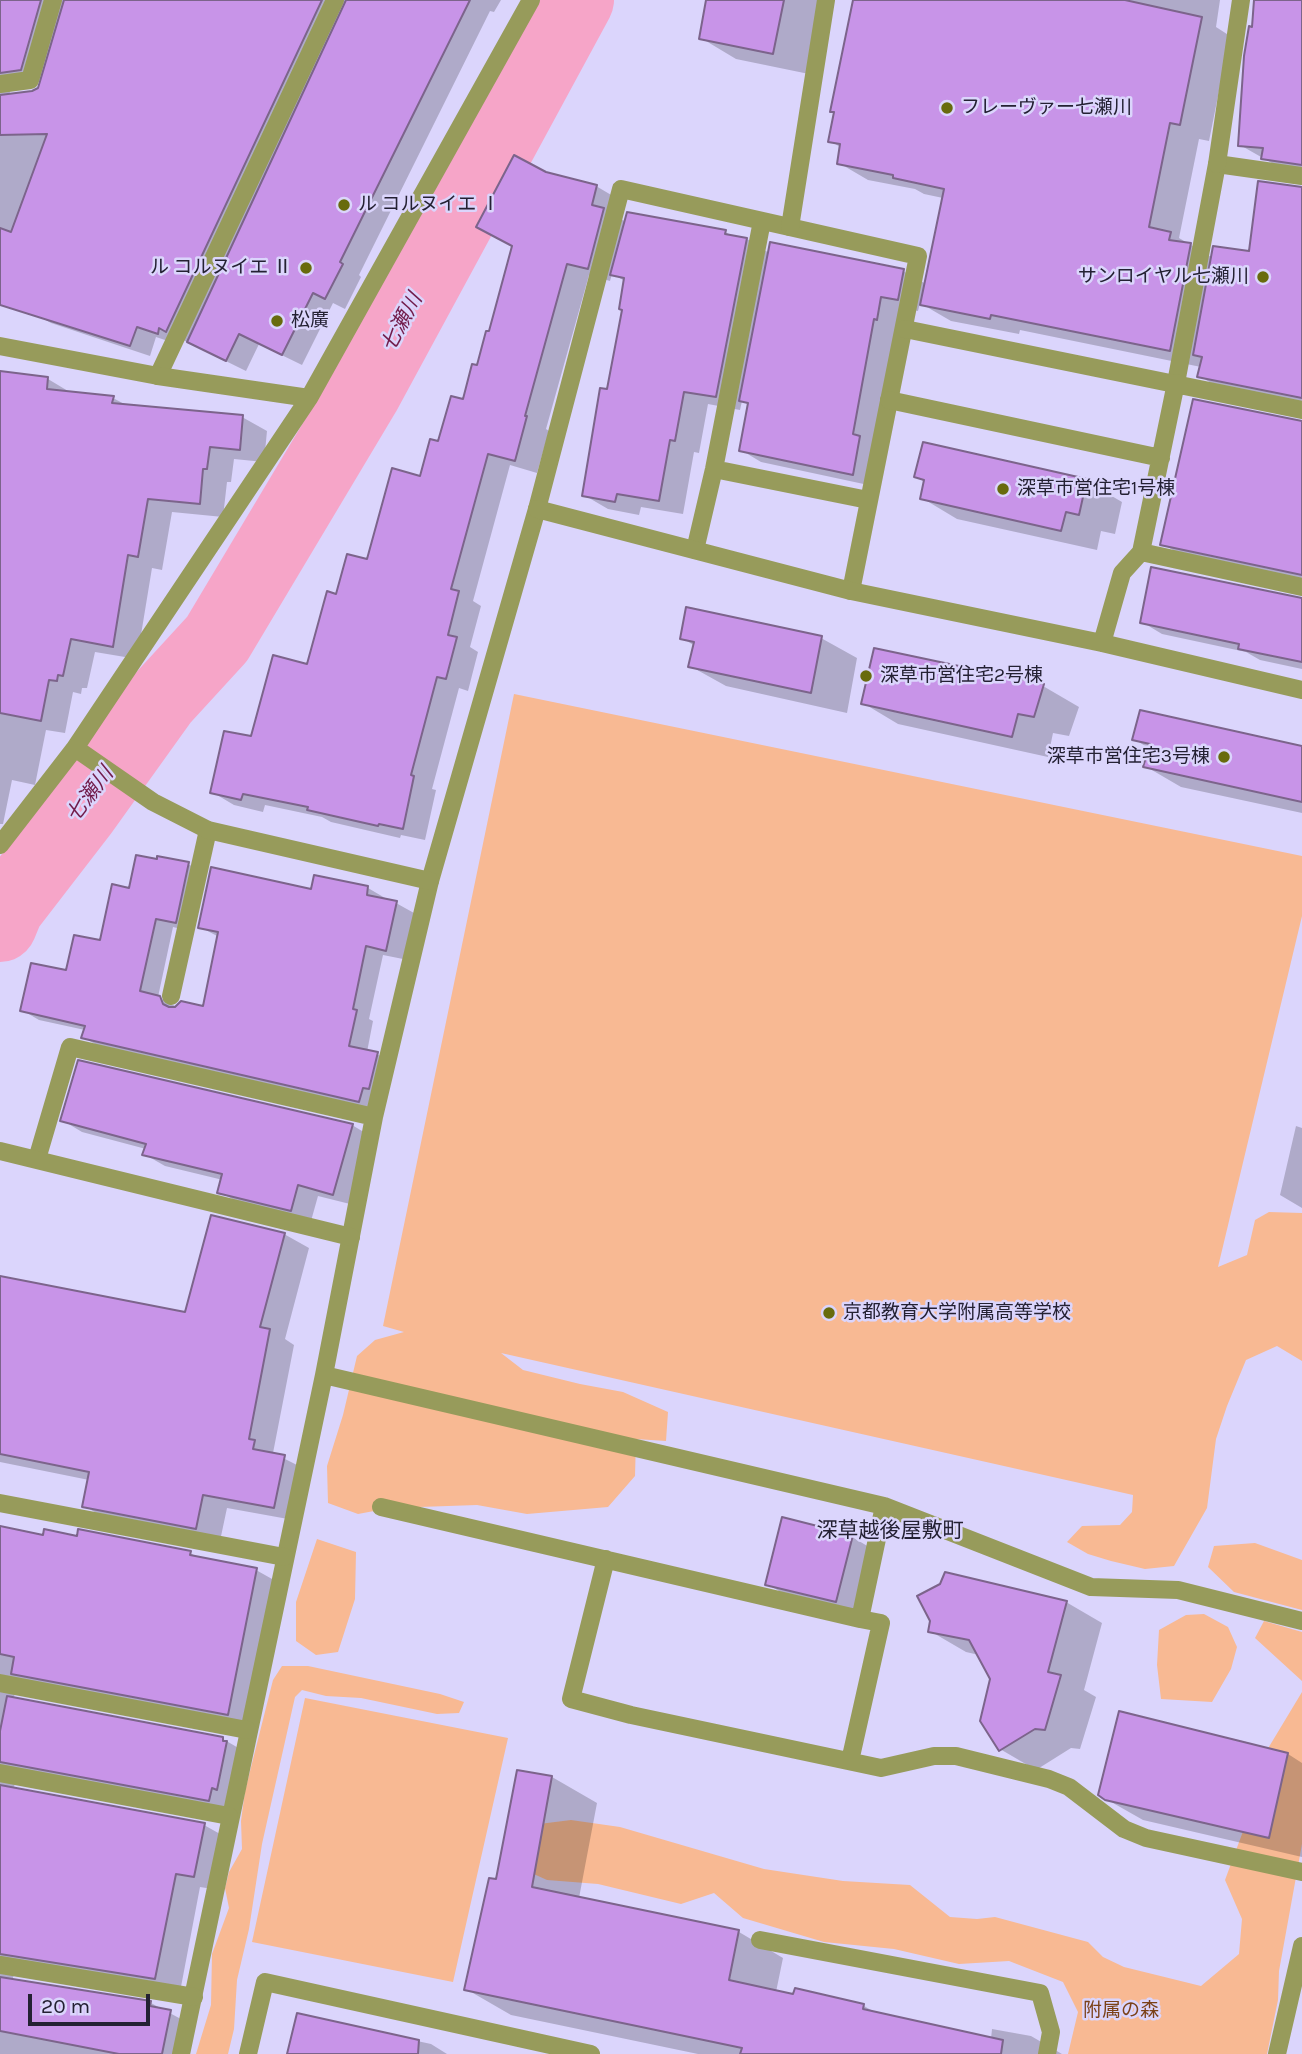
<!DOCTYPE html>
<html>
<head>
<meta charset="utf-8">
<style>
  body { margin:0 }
  #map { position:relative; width:1302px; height:2054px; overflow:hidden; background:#dbd5fc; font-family:Karla,sans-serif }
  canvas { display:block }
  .scale { position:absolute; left:28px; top:1994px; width:122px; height:32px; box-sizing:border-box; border:4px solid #242133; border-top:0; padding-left:9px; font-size:21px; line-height:24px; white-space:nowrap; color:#242133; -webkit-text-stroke:5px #dbd5fc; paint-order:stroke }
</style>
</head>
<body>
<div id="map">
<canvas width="1302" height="2054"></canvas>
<div class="scale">20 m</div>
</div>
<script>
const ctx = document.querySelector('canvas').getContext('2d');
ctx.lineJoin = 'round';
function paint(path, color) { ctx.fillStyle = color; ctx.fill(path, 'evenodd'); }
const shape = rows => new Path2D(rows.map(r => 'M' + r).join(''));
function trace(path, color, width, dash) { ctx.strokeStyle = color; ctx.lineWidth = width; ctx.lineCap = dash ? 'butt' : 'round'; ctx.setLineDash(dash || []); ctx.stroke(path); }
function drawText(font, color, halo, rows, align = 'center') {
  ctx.font = font + ' Karla,"Noto Sans JP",sans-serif'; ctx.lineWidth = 5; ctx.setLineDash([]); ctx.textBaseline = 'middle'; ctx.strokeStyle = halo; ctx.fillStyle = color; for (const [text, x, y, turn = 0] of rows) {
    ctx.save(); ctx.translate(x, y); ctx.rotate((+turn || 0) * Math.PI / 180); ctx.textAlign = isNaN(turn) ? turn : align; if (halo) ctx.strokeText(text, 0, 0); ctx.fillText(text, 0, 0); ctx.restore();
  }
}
const green = shape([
  [514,694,1302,856,1302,916,1218,1267,1247,1255,1255,1220,1269,1212,1302,1213,1302,1361,1277,1346,1246,1360,1227,1406,1216,1439,1207,1508,1174,1566,1145,1569,1111,1561,1088,1554,1067,1542,1082,1526,1120,1525,1132,1512,1133,1495,501,1353,523,1370,580,1384,623,1392,668,1412,666,1441,636,1439,635,1476,608,1507,527,1514,477,1505,390,1508,358,1514,328,1503,327,1466,343,1415,357,1356,375,1340,404,1332,383,1326],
  [317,1539,356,1552,355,1599,338,1652,316,1655,296,1641,296,1602],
  [1255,1543,1302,1560,1302,1610,1234,1592,1208,1567,1214,1546],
  [1204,1614,1228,1627,1237,1647,1231,1669,1212,1702,1161,1699,1157,1665,1159,1630,1186,1615],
  [1264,1621,1302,1632,1302,1681,1255,1638],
  [282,1666,308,1666,440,1694,464,1702,459,1713,437,1714,361,1698,326,1696,302,1690,295,1697,262,1844,249,1929,237,1980,234,2029,228,2054,196,2054,211,2005,212,1954,229,1908,225,1888,229,1872,242,1849,241,1821,245,1791,273,1680],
  [1302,1692,1302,1844,1279,1971,1278,2000,1267,2054,1068,2054,1078,2012,1063,1982,1009,1961,959,1964,894,1949,824,1942,743,1918,714,1893,681,1904,598,1884,547,1880,518,1867,531,1825,571,1820,620,1827,764,1869,843,1881,910,1885,950,1917,977,1919,995,1917,1088,1942,1103,1957,1124,1967,1201,1986,1239,1954,1242,1919,1225,1880,1252,1807,1255,1770],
  [305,1698,508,1738,453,1982,252,1942]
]);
const shadow = shape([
  [0,0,501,0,494,12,490,11,359,275,361,277,345,309,333,303,302,365,259,344,246,371,179,338,177,344,156,337,150,356,51,323,31,312,0,280],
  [42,80,39,89,32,93,9,95,12,86],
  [708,0,824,0,809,74,736,59,701,38],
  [857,0,1220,0,1216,27,1230,36,1209,141,1199,139,1179,238,1213,258,1251,253,1302,189,1302,405,1220,388,1199,376,1201,367,1020,330,1019,334,951,321,920,303,918,311,902,308,873,486,761,462,741,450,749,405,742,401,740,410,708,404,699,453,694,452,683,514,641,507,639,515,608,509,584,495,609,391,624,310,625,281,612,274,610,281,589,275,546,429,549,431,537,473,510,465,473,601,481,606,470,647,478,652,468,691,459,688,432,789,436,790,425,840,401,835,400,838,331,822,322,817,265,805,263,812,234,805,212,792,308,666,338,596,368,561,422,478,465,401,545,174,596,186,618,199,614,215,626,222,725,232,735,237,747,239,769,253,903,271,926,284,943,198,924,194,915,189,868,180,839,163,842,148,830,141,836,113,832,111],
  [1256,0,1302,0,1302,173,1284,170,1240,145],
  [0,373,48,379,73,394,113,398,128,406,242,417,267,431,264,462,234,459,231,482,227,482,223,517,172,512,162,570,152,568,137,659,95,652,87,688,82,688,81,694,73,692,65,733,46,730,35,785,12,780,3,824,0,824],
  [1302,425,1302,581,1182,555,1162,544],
  [916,476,1086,481,1122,502,1115,534,1101,531,1097,550,957,519,922,498,925,482],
  [1302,600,1302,669,1260,660,1246,652,1162,634,1142,622],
  [682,638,821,638,857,658,847,713,726,686,690,666,695,646],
  [1043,686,1079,707,1069,736,1053,733,1048,757,898,724,863,703],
  [1134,739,1302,748,1302,813,1181,787,1145,766,1150,749],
  [188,864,205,874,193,932,173,927,158,997,177,1007,204,1008,219,937,200,927,313,891,316,877,368,888,385,898,384,900,396,903,414,913,403,959,383,955,369,1019,373,1021,367,1052,377,1054,394,1064,376,1110,100,1047,83,1037,85,1030,39,1020,22,1010,102,942,130,890],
  [62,1120,352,1125,372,1137,354,1205,318,1196,311,1221,240,1203,219,1192,223,1180,165,1166,144,1154,146,1149,82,1132],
  [1296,1126,1302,1128,1302,1208,1280,1195],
  [284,1234,309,1248,285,1339,294,1345,273,1453,309,1471,299,1521,227,1508,220,1541,109,1520,84,1506,89,1480,0,1462,0,1278,186,1315],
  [0,1528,45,1537,190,1553,201,1559,256,1570,281,1584,252,1728,15,1690,14,1699,223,1739,247,1753,234,1814,15,1780,14,1789,204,1825,229,1839,219,1890,200,1887,180,1992,20,1968,13,1977,13,1981,151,2003,194,2026,189,2054,0,2054],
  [852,1537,876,1551,860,1614,791,1598,767,1584],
  [942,1585,1066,1602,1102,1623,1084,1690,1096,1697,1080,1749,1071,1748,1036,1770,1000,1749,991,1678,979,1655,966,1652,930,1631],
  [1288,1754,1302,1763,1302,1857,1143,1820,1106,1799],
  [518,1772,552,1777,597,1803,579,1898,739,1932,783,1958,776,1992,794,1996,796,1991,864,2006,878,2014,991,2039,992,2029,1031,2036,1062,2054,698,2054,511,2015,466,1989,497,1881],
  [298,2015,431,2044,447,2054,289,2054]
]);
const river = shape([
  [0,925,7,908,81,812,162,699,217,639,364,393,577,0]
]);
const building = shape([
  [0,0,41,0,21,70,0,73,0,0],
  [64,0,322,0,166,332,159,328,158,334,137,327,130,346,0,305,0,228,11,232,47,134,0,135,0,95,32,91,38,88,64,0],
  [346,0,470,0,340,262,343,264,325,299,313,293,282,355,239,334,226,361,187,342,346,0],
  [706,0,784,0,773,54,699,39,706,0],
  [853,0,1125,0,1202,17,1180,125,1170,123,1149,227,1171,232,1169,240,1191,243,1170,351,991,315,990,319,920,305,944,189,893,178,893,175,837,164,840,144,828,142,834,112,830,112,853,0],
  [1254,0,1302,0,1302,165,1261,159,1263,148,1238,146,1244,56,1249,26,1252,27,1254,0],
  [514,155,546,172,597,185,592,205,604,208,588,269,567,264,525,416,527,416,515,461,488,454,451,589,459,591,448,635,457,637,446,679,437,677,411,775,414,776,403,829,379,824,378,826,307,810,308,807,243,794,241,800,210,793,224,731,251,736,273,655,307,664,327,591,336,594,347,554,367,559,392,468,420,476,430,439,438,441,451,396,463,399,472,364,477,365,486,331,489,331,512,246,476,227,514,155],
  [1258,181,1302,187,1302,398,1197,377,1202,357,1193,355,1213,246,1249,251,1258,181],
  [627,212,726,230,725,234,747,238,716,397,684,392,675,441,670,440,659,501,617,494,615,502,582,496,600,388,607,389,622,310,619,309,624,278,610,275,627,212],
  [770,242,904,269,898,300,881,297,877,320,874,319,853,434,860,436,853,475,739,451,748,403,739,401,770,242],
  [0,371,48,377,47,389,114,396,112,403,243,415,240,450,210,447,207,469,203,469,200,504,148,499,138,557,128,555,113,647,71,639,63,676,58,675,57,681,49,680,41,721,0,713,0,371],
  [1193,399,1302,421,1302,575,1160,545,1193,399],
  [923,442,1087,479,1079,515,1066,512,1061,531,920,499,924,480,914,477,923,442],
  [1151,567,1302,598,1302,662,1238,649,1239,644,1140,623,1151,567],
  [686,607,822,636,811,693,688,667,694,642,680,639,686,607],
  [874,648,1044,684,1034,717,1018,714,1012,737,861,704,874,648],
  [1140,710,1302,746,1302,802,1143,767,1150,744,1132,740,1140,710],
  [136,855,157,859,157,856,189,862,176,923,156,919,140,991,160,996,163,1004,169,1007,175,1007,181,1001,203,1006,218,932,198,928,211,867,311,889,314,875,368,886,367,895,397,901,386,951,366,946,353,1009,357,1010,349,1046,378,1052,369,1089,363,1088,359,1102,81,1038,85,1026,20,1011,31,963,66,970,74,935,100,940,112,884,129,888,136,855],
  [78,1060,353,1124,333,1195,298,1185,291,1211,217,1193,222,1174,142,1155,146,1144,60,1121,78,1060],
  [211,1215,285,1233,260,1327,270,1329,249,1439,255,1440,253,1449,285,1455,274,1508,203,1495,196,1529,82,1507,89,1472,0,1454,0,1276,185,1312,211,1215],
  [782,1517,853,1535,836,1602,765,1585,782,1517],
  [0,1526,43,1535,44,1529,77,1536,78,1529,191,1551,190,1555,257,1568,228,1715,11,1674,14,1657,0,1654,0,1526],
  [945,1572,1067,1601,1048,1672,1061,1675,1045,1730,1035,1729,999,1751,980,1721,990,1679,969,1640,928,1632,930,1621,917,1596,940,1584,945,1572],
  [7,1696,223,1737,223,1741,227,1741,217,1790,212,1788,209,1801,0,1762,0,1731,7,1696],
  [1119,1711,1288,1753,1269,1838,1105,1800,1098,1795,1119,1711],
  [517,1770,552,1776,532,1887,739,1930,729,1980,793,1994,795,1988,864,2004,863,2009,1003,2040,1001,2054,740,2054,742,2048,464,1990,489,1878,496,1879,517,1770],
  [0,1785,205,1823,194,1877,176,1874,155,1979,0,1954,0,1785],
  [0,1977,151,2001,150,2006,171,2010,162,2054,119,2054,0,2031,0,1977],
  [297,2013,419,2040,418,2054,287,2054,297,2013]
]);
const service = shape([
  [0,84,30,80,53,0],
  [158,376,335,0],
  [1176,383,1217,164,1302,176],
  [714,469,868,500],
  [695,550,714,469,762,221],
  [171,996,208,830],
  [37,1159,70,1047,374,1117],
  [324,1375,884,1506,1091,1587,1178,1590,1302,1621],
  [381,1507,860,1619],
  [606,1559,571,1699,631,1715,881,1768,934,1756,956,1756,1049,1779,1069,1787,1124,1829,1146,1838,1302,1872],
  [850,1761,881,1623,860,1619,884,1506],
  [760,1940,1040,1993,1051,2032,1047,2054],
  [181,2054,324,1375,374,1117,430,881,537,509,621,189,918,256,851,591],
  [248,2054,265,1982,591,2054],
  [1277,2054,1302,1946]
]);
const minor = shape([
  [1217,164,1241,0],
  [790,227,826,0],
  [905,329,1302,410],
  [0,346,158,376,309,398],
  [1176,383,1141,552,1302,587],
  [889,400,1161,458],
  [537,509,851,591,1102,643,1302,690],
  [1102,643,1122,573,1141,552],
  [75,748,153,802,208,830,430,881],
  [0,845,75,748,309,398,531,0],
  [0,1151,351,1237],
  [0,1503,284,1557],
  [0,1683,247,1730],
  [0,1773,229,1816],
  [0,1965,194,1997]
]);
const markers = [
  [947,108,7,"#686b0d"],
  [344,205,7,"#686b0d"],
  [306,268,7,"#686b0d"],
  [1263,277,7,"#686b0d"],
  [277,321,7,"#686b0d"],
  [1003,489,7,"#686b0d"],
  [866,676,7,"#686b0d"],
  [1224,757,7,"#686b0d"],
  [829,1313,7,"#686b0d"]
];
const poiNames = [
  ["フレーヴァー七瀬川",961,108],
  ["ル コルヌイエ Ⅰ",358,205],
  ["ル コルヌイエ Ⅱ",292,268,"right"],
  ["サンロイヤル七瀬川",1249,277,"right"],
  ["松廣",291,321],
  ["深草市営住宅1号棟",1017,489],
  ["深草市営住宅2号棟",880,676],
  ["深草市営住宅3号棟",1210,757,"right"],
  ["京都教育大学附属高等学校",843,1313]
];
const parkNames = [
  ["附属の森",1121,2011]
];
const waterNames = [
  ["七瀬川",402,323,-62],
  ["七瀬川",90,795,-53]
];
const neighbourhoodNames = [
  ["深草越後屋敷町",890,1531]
];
paint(green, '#f8b993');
paint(shadow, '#0003');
trace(river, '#f6a5c8', 74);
paint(building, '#c894e8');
trace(building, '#7c648b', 2);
trace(service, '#979b5b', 18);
trace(minor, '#979b5b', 18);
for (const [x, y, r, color] of markers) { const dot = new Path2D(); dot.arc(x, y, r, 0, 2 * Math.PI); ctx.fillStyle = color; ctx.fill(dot); trace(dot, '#dbd5fc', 2.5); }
drawText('19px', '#242133', '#dbd5fc', poiNames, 'left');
drawText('19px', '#7b4118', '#dbd5fc', parkNames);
drawText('italic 21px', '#711b4a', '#dbd5fc', waterNames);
drawText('21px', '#242133', '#dbd5fc', neighbourhoodNames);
</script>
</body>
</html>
